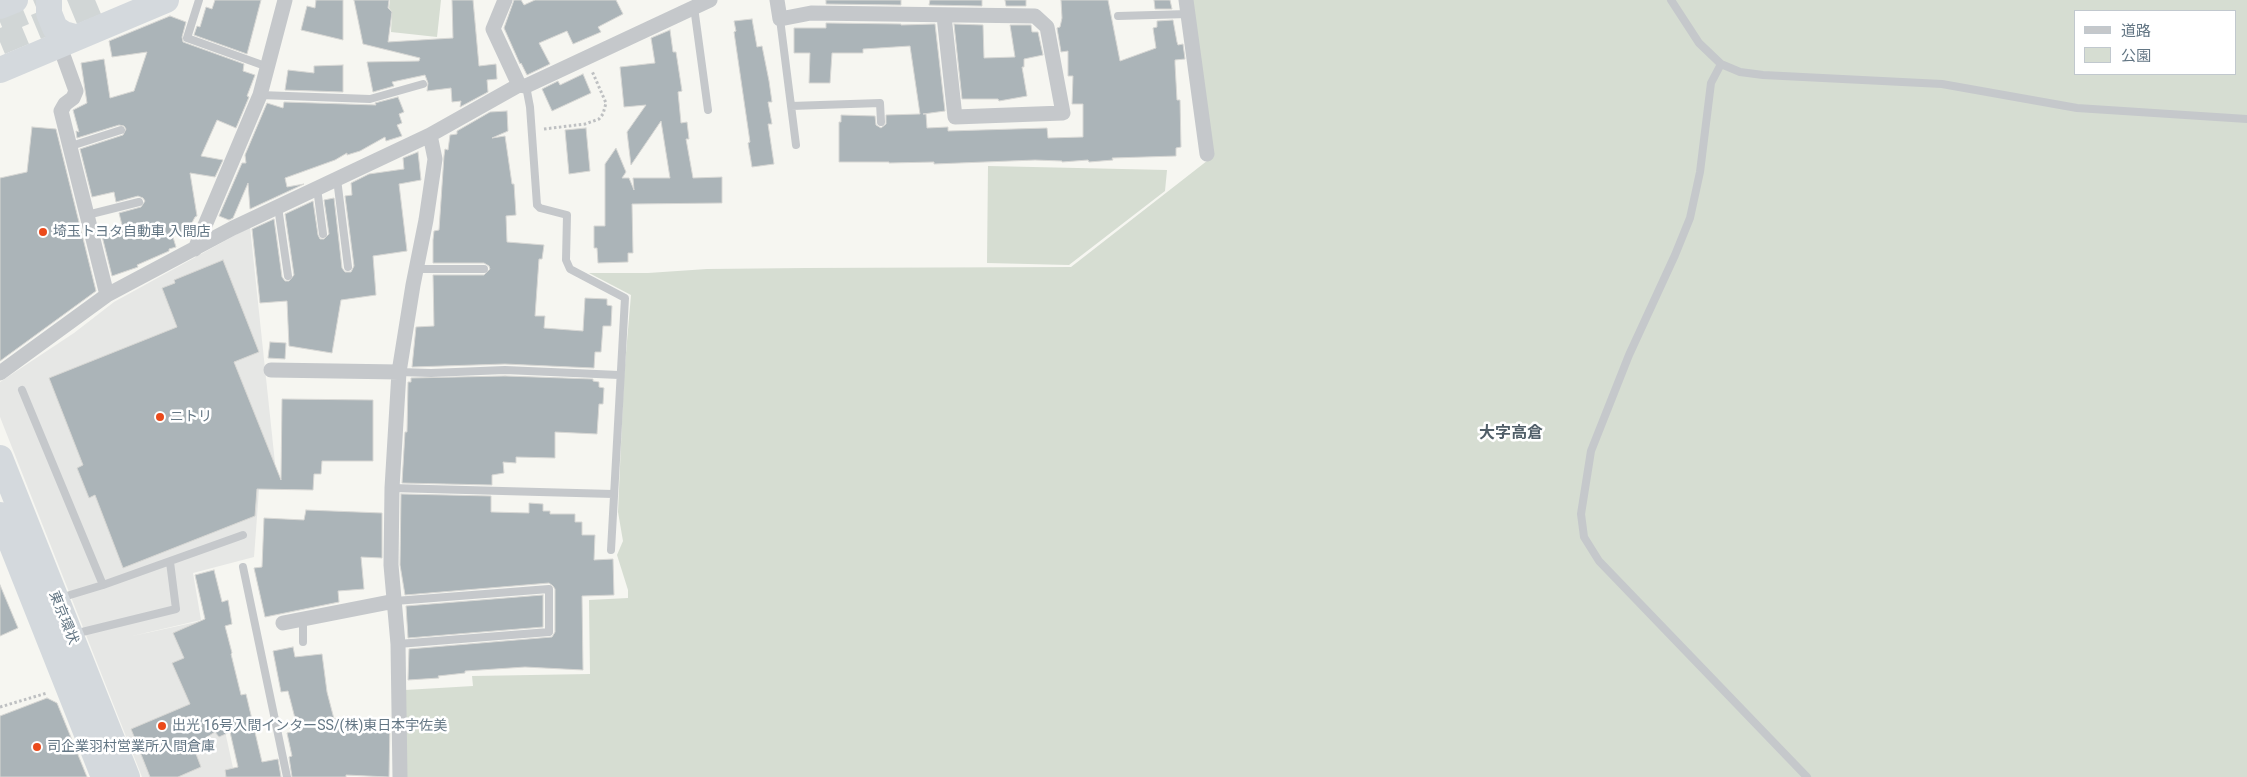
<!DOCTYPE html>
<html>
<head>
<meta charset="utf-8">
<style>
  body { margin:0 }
  #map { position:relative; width:2247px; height:777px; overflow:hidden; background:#f6f6f1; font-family:Roboto,"Noto Sans JP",sans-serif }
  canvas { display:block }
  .legend { position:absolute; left:2074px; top:10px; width:162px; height:65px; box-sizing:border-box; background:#fff; border:1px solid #c1c8ce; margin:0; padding:6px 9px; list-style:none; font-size:15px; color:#637684 }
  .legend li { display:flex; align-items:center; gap:10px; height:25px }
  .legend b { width:25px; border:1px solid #c1c8ce }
</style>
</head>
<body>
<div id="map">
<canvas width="2247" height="777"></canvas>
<ul class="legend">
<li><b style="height:6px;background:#c5c8cb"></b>道路</li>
<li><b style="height:14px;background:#d6ddd2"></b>公園</li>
</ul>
</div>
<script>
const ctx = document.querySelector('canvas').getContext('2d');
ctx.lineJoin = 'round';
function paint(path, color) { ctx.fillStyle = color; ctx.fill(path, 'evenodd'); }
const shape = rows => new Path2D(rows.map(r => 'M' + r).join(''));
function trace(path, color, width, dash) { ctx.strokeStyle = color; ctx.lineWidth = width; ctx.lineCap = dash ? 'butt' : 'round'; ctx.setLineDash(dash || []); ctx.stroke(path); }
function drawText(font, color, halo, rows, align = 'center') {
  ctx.font = font + ' Roboto,"Noto Sans JP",sans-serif'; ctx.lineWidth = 5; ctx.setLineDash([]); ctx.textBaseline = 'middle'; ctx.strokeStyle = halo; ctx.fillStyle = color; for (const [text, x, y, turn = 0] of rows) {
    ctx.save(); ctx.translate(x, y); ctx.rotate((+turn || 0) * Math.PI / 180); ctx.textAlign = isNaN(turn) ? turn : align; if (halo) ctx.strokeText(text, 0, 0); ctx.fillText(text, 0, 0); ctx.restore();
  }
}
const built = shape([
  [250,227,275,463,261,463,254,557,193,573,201,620,128,637,201,621,235,777,142,777,0,417,0,382,74,333,114,302]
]);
const green = shape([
  [390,0,441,0,437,37,391,32,392,12,389,8],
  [1190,0,2247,0,2247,777,406,777,405,690,473,686,472,676,590,674,589,600,628,598,628,590,617,555,623,541,618,512,624,376,631,295,589,273,648,273,707,269,806,268,1071,267,1212,157],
  [2076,11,2236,11,2236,74,2076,74],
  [988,166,1167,170,1165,191,1069,265,987,263]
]);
const building = shape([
  [215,0,261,0,247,54,194,35,197,26,200,27,206,7,212,9,215,0],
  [316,0,343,0,343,40,301,30,307,6,315,8,316,0],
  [354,0,389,0,388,8,392,12,388,42,453,38,452,0,473,0,479,66,496,64,497,79,487,80,488,92,460,107,461,101,452,102,451,88,427,91,428,83,425,75,392,82,394,86,373,92,367,62,419,61,420,58,363,44,354,0],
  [514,0,521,0,524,5,535,0,616,0,623,14,598,27,601,32,573,44,567,31,539,43,550,64,527,75,521,63,520,64,504,28,514,0],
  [826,0,901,0,901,5,826,4,826,0],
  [930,0,982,0,982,6,929,5,930,0],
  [1005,0,1026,0,1026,6,1006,6,1005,0],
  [1061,0,1108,0,1120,61,1156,48,1153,28,1157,27,1157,21,1173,20,1177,42,1178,45,1183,44,1185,59,1175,60,1175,64,1177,100,1180,100,1181,147,1176,148,1176,156,1112,158,1113,160,1089,162,1088,160,1062,162,1062,161,1035,160,934,164,934,162,889,163,889,162,839,162,839,122,841,122,841,115,875,116,876,125,881,128,886,124,886,115,920,114,910,46,863,49,863,53,832,53,830,83,809,83,810,53,794,53,794,28,826,28,826,23,901,24,901,25,935,24,945,111,923,114,926,114,927,128,948,127,948,131,1047,128,1048,138,1083,137,1083,104,1072,104,1073,76,1068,76,1068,51,1061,52,1057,28,1060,27,1062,18,1061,0],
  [1154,0,1170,0,1172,9,1155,9,1154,0],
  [170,16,186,22,182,37,183,42,244,64,243,71,255,75,247,96,249,97,236,128,217,120,201,156,223,160,215,177,190,173,197,216,195,217,187,232,172,234,176,247,169,249,169,251,137,265,138,267,112,276,101,232,122,225,119,213,141,207,145,201,143,198,138,196,116,202,114,192,92,197,80,149,123,135,126,129,124,126,119,125,77,138,76,131,79,132,73,110,87,103,81,63,104,59,110,98,134,91,147,52,112,57,109,41,170,16],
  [752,19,757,47,762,46,769,81,772,102,768,102,772,124,768,124,774,164,752,167,748,143,750,142,734,32,736,31,734,21,752,19],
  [954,24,983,25,984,58,1015,57,1010,25,1031,25,1032,32,1038,32,1043,55,1024,59,1024,67,1022,67,1027,96,999,101,998,99,962,99,954,24],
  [670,30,673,52,676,52,682,91,678,92,681,123,687,122,689,139,686,139,693,178,722,177,722,203,632,204,633,253,628,253,628,262,598,263,597,248,594,248,594,226,605,226,605,164,616,148,626,172,622,178,629,178,634,190,633,178,670,178,661,121,631,165,627,132,646,105,624,107,620,67,655,63,651,38,670,30],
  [343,65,343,92,285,90,288,70,314,73,314,66,343,65],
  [583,74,591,93,552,111,542,89,558,81,560,85,583,74],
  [398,97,404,112,399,114,402,123,397,125,402,136,386,141,385,137,360,151,347,155,347,153,335,160,285,178,287,187,304,184,250,209,248,183,233,218,229,220,219,216,242,163,246,163,245,155,267,103,283,108,284,102,376,105,375,103,398,97],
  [507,111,508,131,492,138,505,136,512,184,514,184,516,215,506,216,507,242,544,245,542,259,539,259,535,316,545,316,544,328,583,331,585,298,607,299,607,305,612,306,611,326,603,326,601,352,595,352,594,368,505,364,412,367,416,327,434,326,433,275,484,275,490,269,489,266,484,263,433,263,433,240,434,231,439,230,444,156,445,149,448,150,450,135,457,134,457,131,490,112,507,111],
  [32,127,56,129,96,291,0,361,0,178,27,172,32,127],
  [586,128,590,171,569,174,565,130,586,128],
  [418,152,421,180,399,184,407,251,373,256,376,295,341,300,332,353,289,346,287,301,260,303,252,229,274,219,282,277,285,281,289,281,294,275,285,214,313,201,318,235,320,239,324,239,329,234,324,200,334,198,342,268,345,272,351,272,354,266,345,196,352,195,351,183,369,174,404,169,403,158,418,152],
  [223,260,259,352,234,362,281,480,282,399,373,400,373,461,322,461,321,474,314,474,313,490,257,489,255,516,123,568,95,495,89,498,77,468,83,465,49,378,177,327,162,288,175,283,174,280,223,260],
  [270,342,286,343,285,359,268,358,270,342],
  [505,376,593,379,593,381,599,382,599,387,604,388,603,404,599,404,597,434,555,432,555,458,516,457,516,463,503,462,504,473,492,475,492,485,402,483,405,432,407,432,408,382,411,382,411,378,505,376],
  [401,494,491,496,491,512,529,513,529,503,543,504,543,511,550,511,550,514,575,514,575,522,582,522,582,535,595,535,594,560,613,559,614,595,582,596,583,670,525,667,465,671,465,673,438,676,439,678,408,680,409,649,552,637,555,632,555,589,553,586,549,583,405,595,400,565,401,494],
  [306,510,382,513,382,558,361,557,364,589,338,591,339,602,265,617,254,568,262,567,264,518,304,520,306,510],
  [214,570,222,602,228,600,232,624,225,626,232,653,231,654,241,695,246,694,262,762,278,759,281,777,226,777,225,770,238,767,230,732,219,737,215,732,193,746,201,767,178,777,150,777,131,729,190,704,172,663,184,658,173,633,205,619,195,575,214,570],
  [0,585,18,628,0,636,0,585],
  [543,595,543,627,408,638,406,606,543,595],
  [293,647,295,657,322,654,327,692,334,719,348,716,349,725,374,727,374,720,390,721,389,777,346,775,346,777,292,777,289,757,292,756,287,733,291,732,290,728,297,726,288,691,281,692,273,651,293,647],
  [47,698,57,703,87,777,0,777,0,716,47,698]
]);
const trunkTunnel = shape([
  [0,22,53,0],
  [0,42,101,0]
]);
const path = shape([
  [544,129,585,124,599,119,603,114,606,103,592,71],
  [0,707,47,693]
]);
const service = shape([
  [199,0,187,38,268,67],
  [1671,0,1699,43,1721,64,1740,72,1763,75,1942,84,2077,108,2247,119],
  [694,7,708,110],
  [1118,16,1188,14],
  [780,19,796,145],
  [1721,64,1711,83,1700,172,1690,218,1675,255,1629,355,1591,451,1581,514,1584,537,1599,561,1807,777],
  [526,86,530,107,537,205,540,208,567,215,566,260,570,269,625,298,611,550],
  [260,95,370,99,423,84],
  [791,106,880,103,881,122],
  [71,146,121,130],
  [337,179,348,267],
  [317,188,323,234],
  [278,207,288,276],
  [87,215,139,202],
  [416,269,484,269],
  [399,372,431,373,505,370,619,375],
  [22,390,103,585],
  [392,488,613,494],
  [243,567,287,777],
  [60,598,103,585,243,535],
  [395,601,549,589,549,632,398,644],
  [303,619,303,642],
  [74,634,176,609,170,562]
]);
const minor = shape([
  [505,0,493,29,519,85],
  [777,0,780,19,811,13,1035,16,1047,27,1063,113,955,117,944,16],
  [1186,0,1207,154],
  [59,44,76,91,73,98,65,104,61,111,107,295],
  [195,249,260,95,285,0],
  [271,370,399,372],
  [0,373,107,295,233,228,430,135,519,85,526,86,710,0],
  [283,623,395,601],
  [400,777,398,644,391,565,392,488,399,372,413,285,426,220,435,159,430,135]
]);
const trunk = shape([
  [49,0,49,13,55,28,64,34,75,37],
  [0,6,15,0],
  [0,70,166,0],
  [0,458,127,777],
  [0,515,104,777]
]);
const markers = [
  [43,232,5,"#eb4a1b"],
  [160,417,5,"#eb4a1b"],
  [162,726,5,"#eb4a1b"],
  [37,747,5,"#eb4a1b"]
];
const poiNames = [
  ["埼玉トヨタ自動車 入間店",53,232],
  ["ニトリ",170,417],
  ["出光 16号入間インターSS/(株)東日本宇佐美",172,726],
  ["司企業羽村営業所入間倉庫",47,747]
];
const streetNames = [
  ["東京環状",63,618,68]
];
const quarterNames = [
  ["大字高倉",1511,434]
];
paint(built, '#e6e7e5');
paint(green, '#d6ddd2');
paint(building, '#abb4b8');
trace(building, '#d7d7d4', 1);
trace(trunkTunnel, '#d1d6d6', 26, [26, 13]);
trace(path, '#bec0c2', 3, [2.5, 2.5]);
trace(service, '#c5c8cb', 8);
trace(minor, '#c5c8cb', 15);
trace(trunk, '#d4d9dd', 26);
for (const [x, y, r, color] of markers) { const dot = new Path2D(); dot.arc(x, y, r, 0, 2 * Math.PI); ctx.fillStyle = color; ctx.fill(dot); trace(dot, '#fff', 2); }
drawText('14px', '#637684', '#fff', poiNames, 'left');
drawText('14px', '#637684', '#fff', streetNames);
drawText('bold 16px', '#515f69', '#fff', quarterNames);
</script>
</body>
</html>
